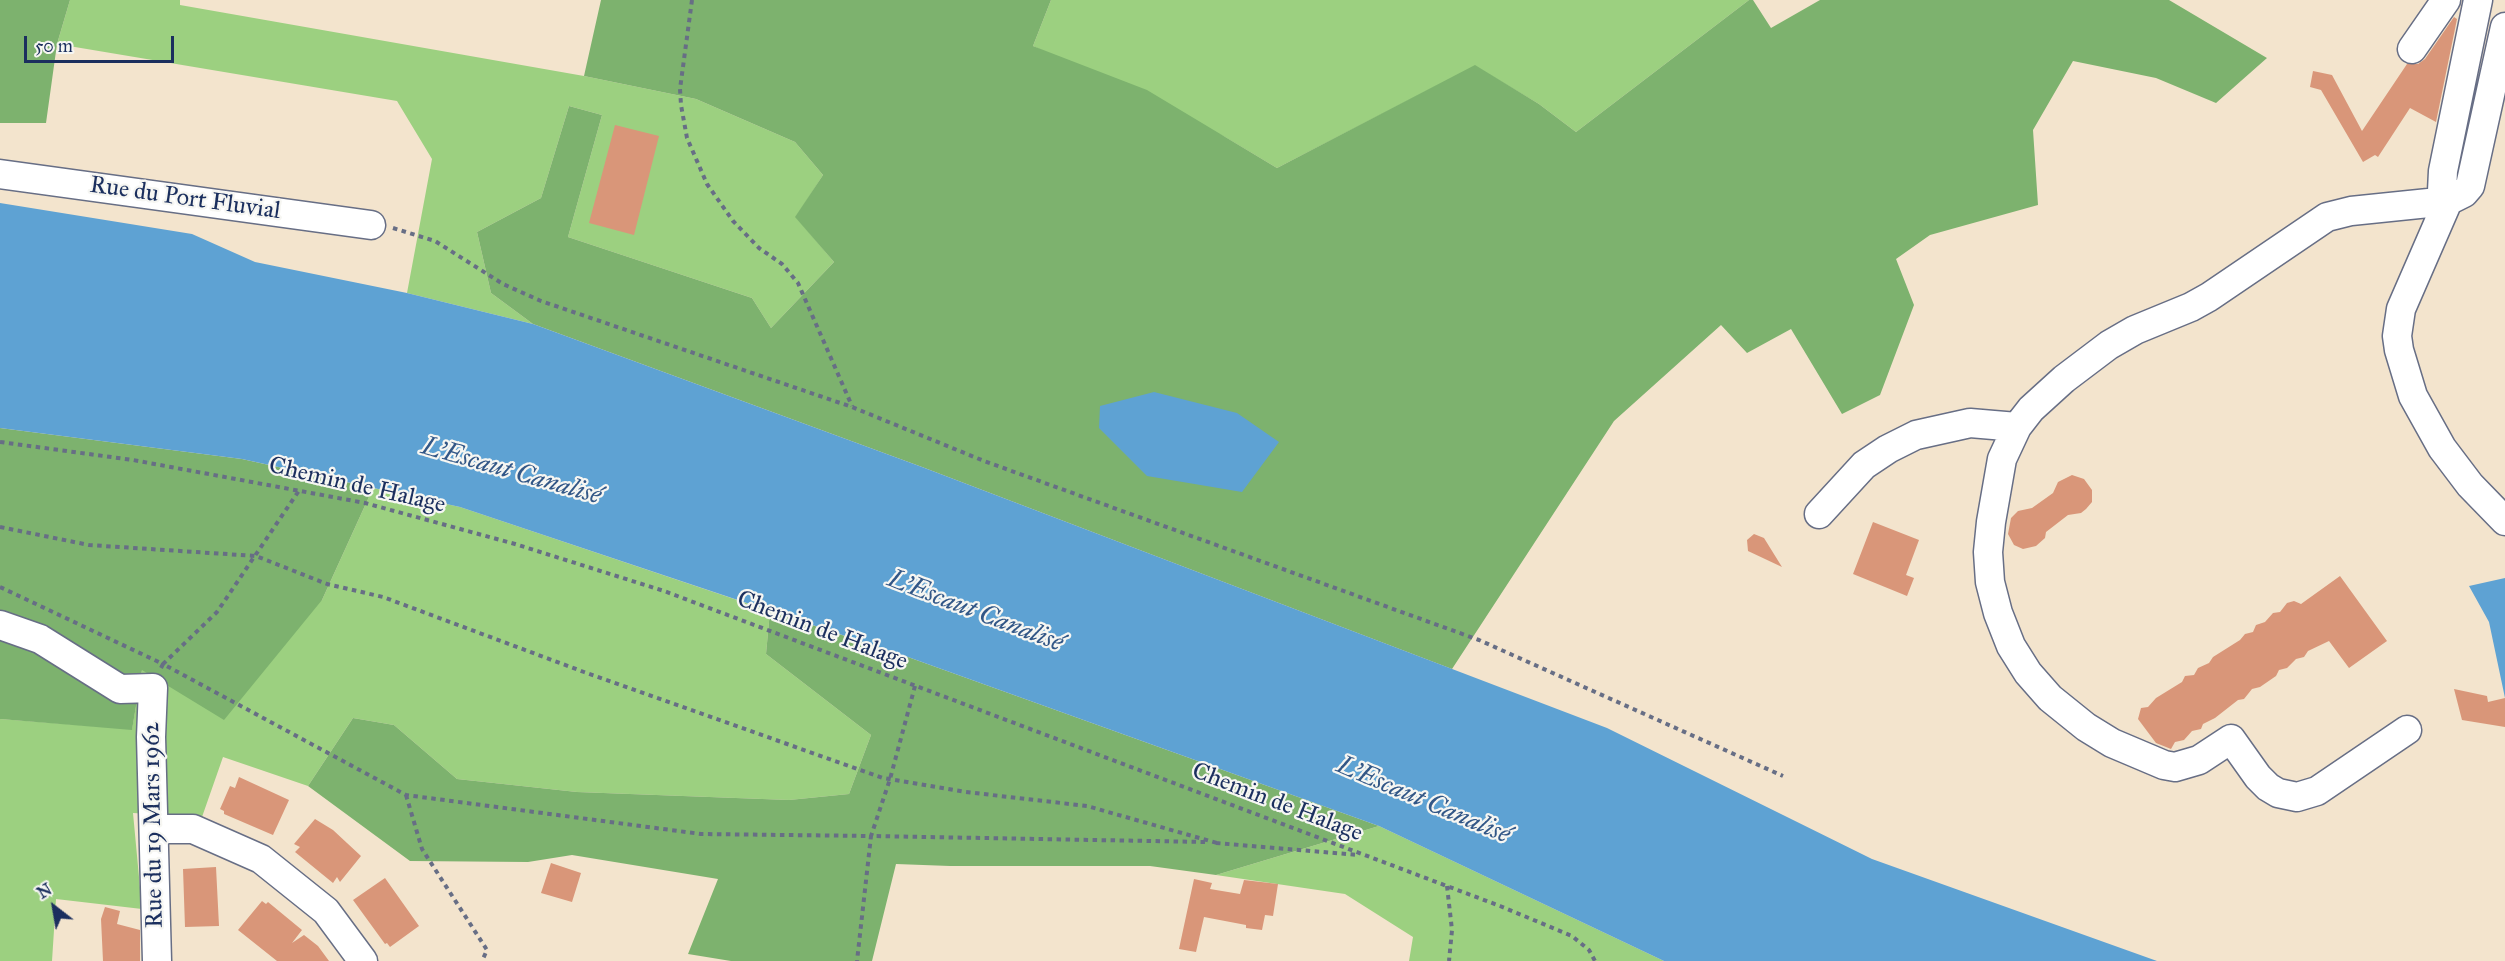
<!DOCTYPE html>
<html>
<head>
<meta charset="utf-8">
<style>
  body { margin:0 }
  #map { position:relative; width:2505px; height:961px; overflow:hidden; background:#f3e4cd; font-family:"IM FELL Great Primer",serif }
  canvas { display:block }
  .north { position:absolute; left:24px; top:877px; width:60px; height:60px; -webkit-text-stroke:4px #f6f6f2; paint-order:stroke; rotate:329deg; font-size:16px; font-weight:700; line-height:24px; text-align:center; color:#1b2f5e }
  .north::after { content:''; display:block; margin:auto; width:21px; height:27px; background:#1b2f5e; clip-path:polygon(50% 0,100% 100%,50% 72%,0 100%) }
  .scale { position:absolute; left:24px; top:36px; width:150px; height:27px; box-sizing:border-box; border:3px solid #1b2f5e; border-top:0; padding-left:8px; font-size:18px; line-height:21px; white-space:nowrap; color:#1b2f5e; -webkit-text-stroke:4px #f6f6f2; paint-order:stroke }
</style>
</head>
<body>
<div id="map">
<canvas width="2505" height="961"></canvas>
<div class="north">N</div>
<div class="scale">50 m</div>
</div>
<script>
const ctx = document.querySelector('canvas').getContext('2d');
ctx.lineJoin = 'round';
function paint(path, color) { ctx.fillStyle = color; ctx.fill(path, 'evenodd'); }
const shape = rows => new Path2D(rows.map(r => 'M' + r).join(''));
function trace(path, color, width, dash) { ctx.strokeStyle = color; ctx.lineWidth = width; ctx.lineCap = dash ? 'butt' : 'round'; ctx.setLineDash(dash || []); ctx.stroke(path); }
function drawText(font, color, halo, rows, align = 'center') {
  ctx.font = font + ' "IM FELL Great Primer",serif'; ctx.lineWidth = 4.5; ctx.setLineDash([]); ctx.textBaseline = 'middle'; ctx.strokeStyle = halo; ctx.fillStyle = color; for (const [text, x, y, turn = 0] of rows) {
    ctx.save(); ctx.translate(x, y); ctx.rotate((+turn || 0) * Math.PI / 180); ctx.textAlign = isNaN(turn) ? turn : align; if (halo) ctx.strokeText(text, 0, 0); ctx.fillText(text, 0, 0); ctx.restore();
  }
}
const green = shape([
  [70,0,180,0,180,5,584,76,696,99,795,142,823,175,796,217,834,262,771,328,752,298,568,237,602,115,569,106,541,198,477,232,491,293,533,324,407,293,432,159,397,101,57,44],
  [1051,0,1749,0,1576,132,1539,104,1475,66,1277,168,1225,137,1033,46],
  [373,488,460,507,770,611,766,654,871,735,849,794,789,800,577,792,457,779,394,725,353,718,308,786,223,757,202,817,133,813,142,909,56,899,52,961,0,961,0,719,132,729,142,670,322,600],
  [1379,826,1664,961,1409,961,1413,937,1345,894,1216,875]
]);
const forest = shape([
  [0,0,70,0,57,44,46,123,0,123],
  [601,0,1051,0,1033,46,1147,90,1277,168,1475,65,1539,104,1576,132,1749,0,1753,0,1771,28,1820,0,2169,0,2267,58,2216,103,2156,78,2073,61,2033,130,2038,205,1930,235,1896,259,1914,305,1880,395,1842,414,1791,329,1747,353,1721,325,1614,421,1452,669,922,467,533,324,491,293,477,232,541,198,569,106,602,115,568,237,752,298,771,328,834,262,795,217,823,175,795,142,696,99,584,76],
  [0,428,242,459,373,488,322,600,224,720,142,670,132,730,0,719],
  [770,611,908,657,1379,826,1216,875,1150,866,950,866,896,864,872,961,731,961,688,954,718,879,572,855,528,862,410,861,308,786,353,718,394,725,457,779,577,792,789,800,849,794,871,735,766,654]
]);
const water = shape([
  [0,203,192,234,255,262,407,293,533,324,922,467,1607,728,1872,859,2157,961,1664,961,1379,826,908,657,460,507,242,459,0,428],
  [1154,392,1237,413,1279,442,1242,492,1147,476,1099,428,1100,406],
  [2505,578,2505,698,2489,622,2469,586]
]);
const building = shape([
  [2454,17,2457,19,2436,122,2410,108,2378,157,2375,155,2363,162,2321,90,2310,87,2313,71,2332,75,2362,131,2407,64,2418,64,2425,59],
  [615,125,659,136,634,235,589,223],
  [2072,475,2084,479,2092,490,2092,502,2086,509,2081,513,2068,515,2046,532,2045,538,2036,546,2023,549,2014,545,2008,534,2011,518,2018,511,2032,508,2053,493,2058,482],
  [1873,522,1919,540,1906,575,1914,578,1907,596,1853,574],
  [1754,534,1764,538,1782,567,1748,551,1747,540],
  [2340,576,2387,641,2349,668,2329,641,2308,651,2304,657,2296,659,2287,668,2279,670,2276,676,2260,687,2252,689,2244,699,2238,700,2215,718,2203,724,2201,729,2192,731,2184,740,2175,742,2171,749,2156,743,2138,719,2141,708,2148,707,2156,698,2182,682,2185,676,2194,675,2198,668,2209,663,2213,657,2240,640,2245,634,2253,632,2256,625,2265,622,2273,613,2280,612,2287,603,2294,601,2301,604],
  [2454,689,2487,696,2488,702,2505,698,2505,727,2462,720],
  [239,777,289,800,273,835,224,814,224,811,220,809,230,786,235,788],
  [315,819,333,830,361,856,340,882,337,877,333,883,295,852,300,847,294,844],
  [551,863,581,873,572,902,541,893],
  [216,867,219,926,185,927,183,869],
  [385,878,419,926,390,947,387,943,385,944,353,900],
  [1194,879,1212,883,1210,889,1240,894,1244,880,1278,884,1273,916,1265,915,1262,930,1246,928,1246,925,1204,917,1196,952,1179,949],
  [262,901,266,904,268,902,302,930,292,943,304,935,318,946,329,961,277,961,238,930],
  [105,907,120,911,117,924,140,930,140,961,103,961,101,919]
]);
const path = shape([
  [692,0,680,89,681,105,687,138,707,184,733,221,759,248,782,264,798,283,852,406],
  [393,228,435,241,503,284,541,301,852,407,984,461,1479,640,1783,776],
  [0,442,133,460,365,503,515,544,664,591,1500,906,1572,936,1589,950,1595,961],
  [0,527,89,545,256,556,327,584,383,597,584,672,883,778,966,792,1087,806,1217,843],
  [0,587,163,664,217,612,300,489],
  [161,668,163,664,406,795,701,834,871,836,857,961],
  [915,686,890,779,871,836,1206,842],
  [406,795,422,849,487,950,482,961],
  [1216,843,1359,855],
  [1447,886,1452,930,1449,961]
]);
const minor = shape([
  [2412,49,2446,0],
  [0,174,371,225],
  [2448,201,2401,309,2397,336,2399,350,2413,396,2442,448,2470,485,2505,521],
  [2448,201,2442,191,2443,171,2478,0],
  [1819,514,1864,465,1888,449,1916,435,1970,423,2017,427],
  [0,625,40,639,120,689,153,688,151,737,157,961],
  [2407,730,2317,791,2297,797,2278,793,2268,787,2258,777,2231,739,2199,760,2175,767,2164,765,2112,743,2086,727,2050,698,2028,673,2011,646,1998,613,1990,582,1988,552,1991,522,2002,459,2017,427,2031,409,2064,379,2109,345,2135,330,2191,307,2209,297,2327,217,2351,211,2448,201,2464,193,2470,186,2505,27],
  [154,829,193,829,261,859,326,911,363,961]
]);
const streetNames = [
  ["Rue du Port Fluvial",185,199,8],
  ["Chemin de Halage",357,486,13],
  ["Chemin de Halage",822,631,21],
  ["Chemin de Halage",1277,803,21],
  ["Rue du 19 Mars 1962",154,825,-91]
];
const waterNames = [
  ["L'Escaut Canalisé",511,472,16],
  ["L'Escaut Canalisé",975,612,21],
  ["L'Escaut Canalisé",1423,801,23]
];
paint(green, '#9cd080');
paint(forest, '#7db26e');
paint(water, '#5ea2d3');
paint(building, '#d99679');
trace(minor, '#676e85', 31);
trace(path, '#676e85', 4, [4.5, 4.5]);
trace(minor, '#fff', 28);
drawText('24px', '#1b2f5e', '#f6f6f2', streetNames);
drawText('italic 26px', '#325787', '#f6f6f2', waterNames);
</script>
</body>
</html>
